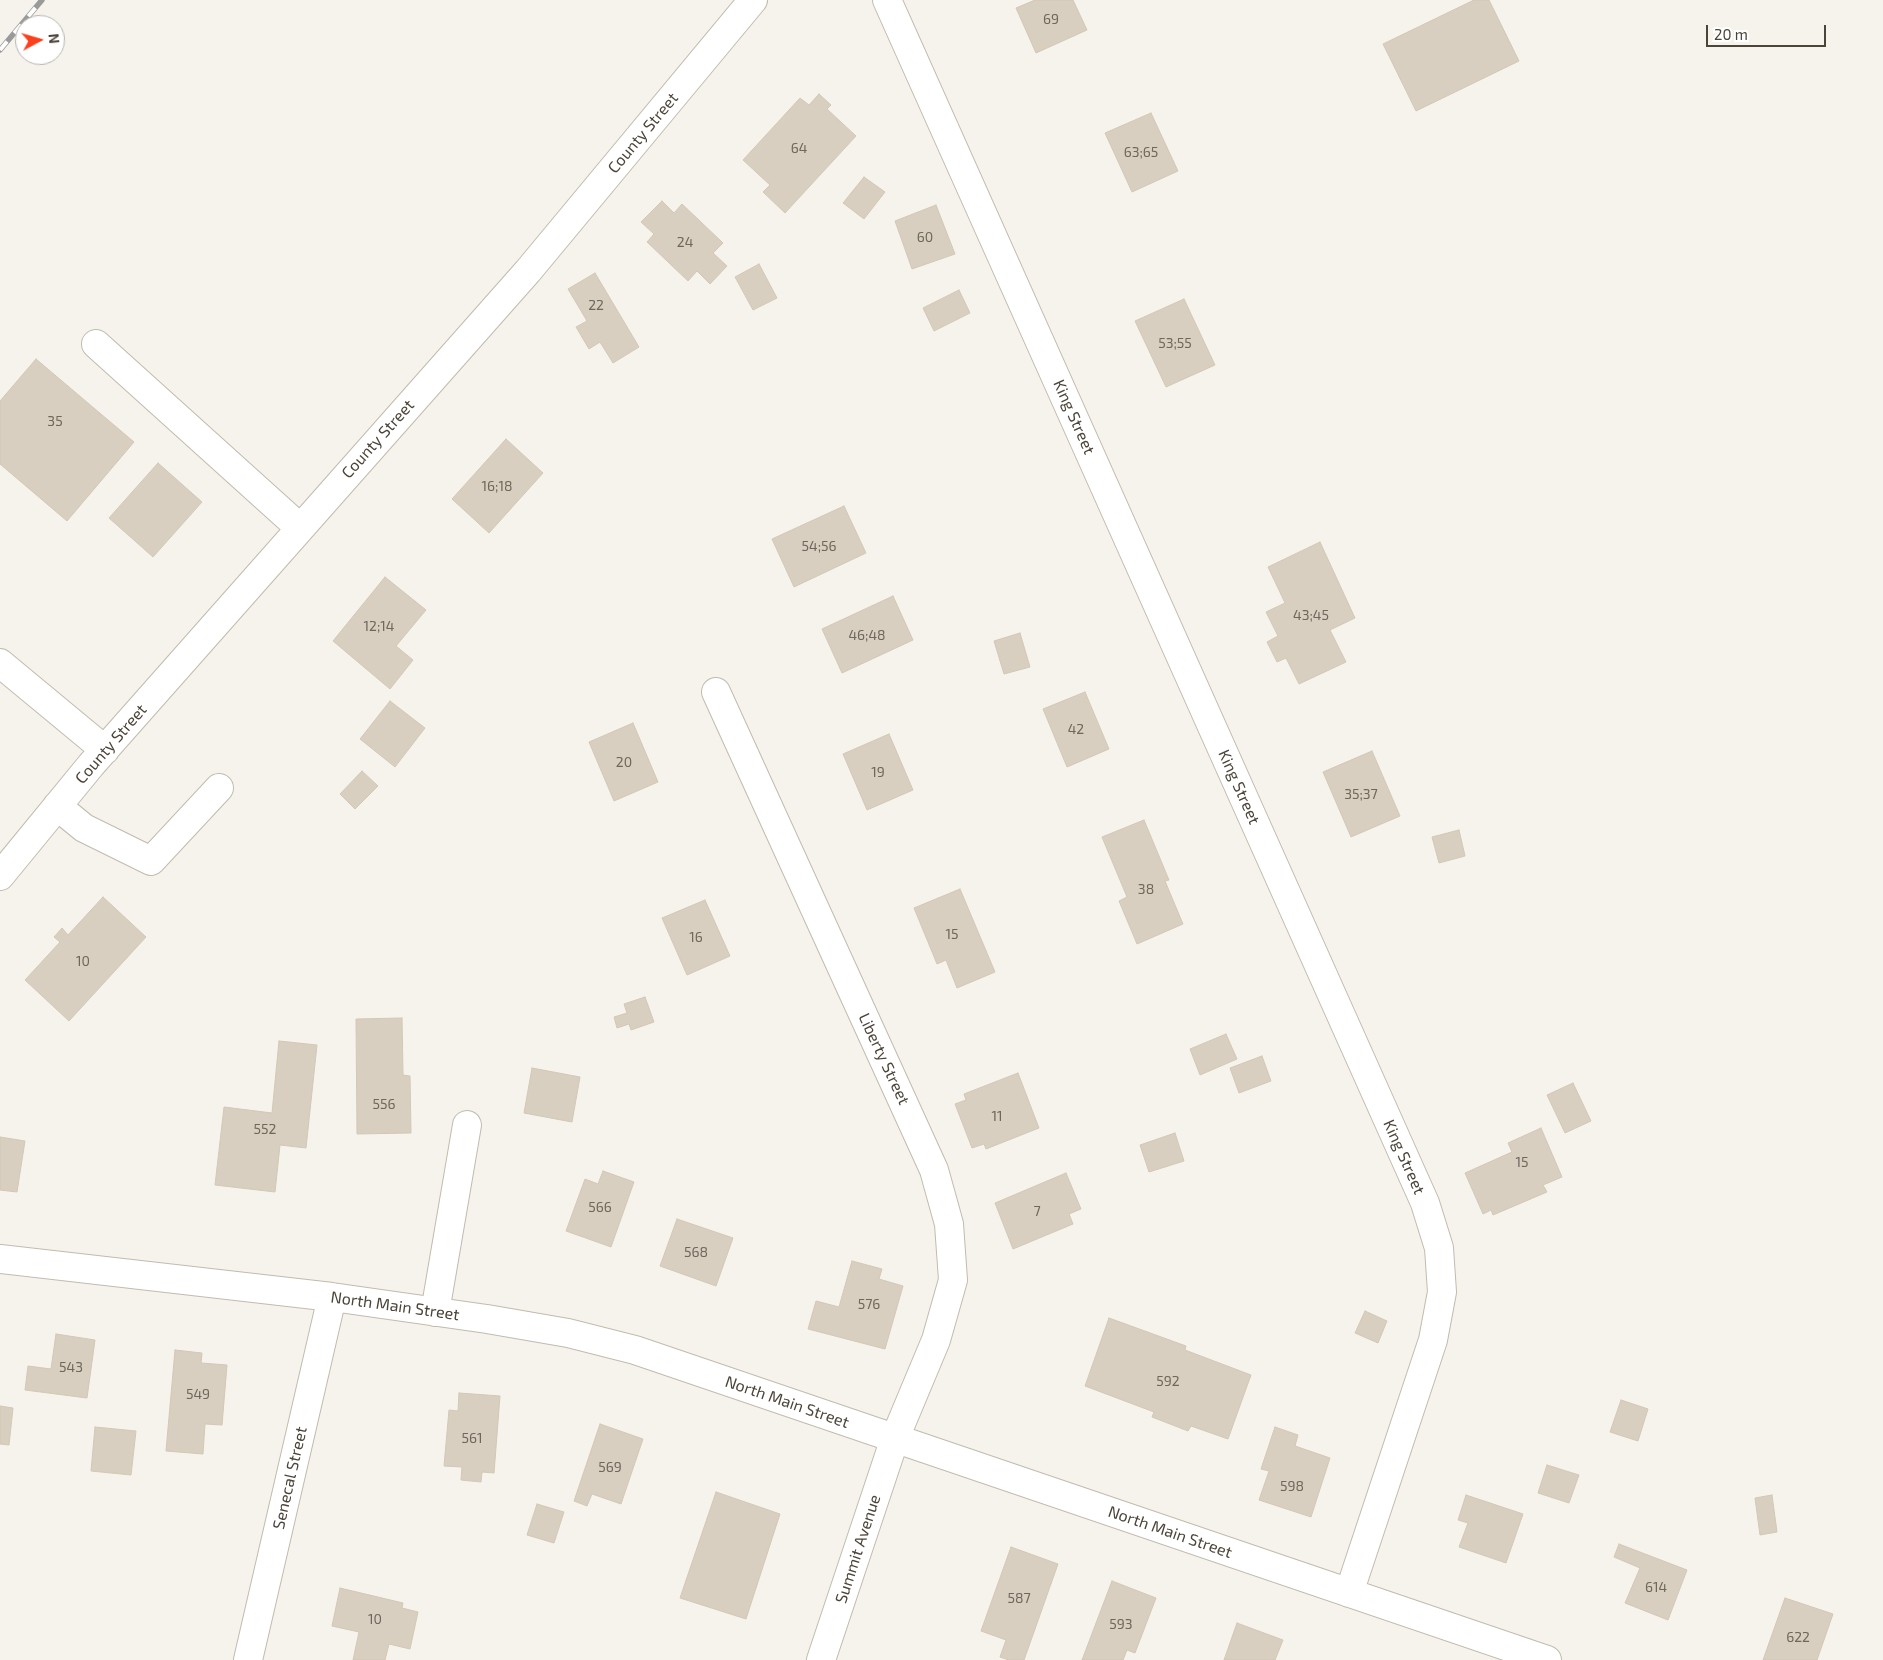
<!DOCTYPE html>
<html>
<head>
<meta charset="utf-8">
<style>
  body { margin:0 }
  #map { position:relative; width:1883px; height:1660px; overflow:hidden; background:#f6f3ec; font-family:"Exo 2",sans-serif }
  canvas { display:block }
  .north { position:absolute; left:15px; top:15px; width:50px; height:50px; box-sizing:border-box; background:#fff; border:1px solid #b7b4b0; border-radius:50%; rotate:84deg; font-size:14px; font-weight:700; line-height:20px; text-align:center; color:#4b4439 }
  .north::after { content:''; display:block; margin:auto; width:18px; height:22px; background:#fc3f1d; clip-path:polygon(50% 0,100% 100%,50% 72%,0 100%) }
  .scale { position:absolute; left:1706px; top:25px; width:120px; height:22px; box-sizing:border-box; border:2px solid #4b4439; border-top:0; padding-left:6px; font-size:15px; line-height:18px; white-space:nowrap; color:#4b4439; -webkit-text-stroke:4px #fff; paint-order:stroke }
</style>
</head>
<body>
<div id="map">
<canvas width="1883" height="1660"></canvas>
<div class="north">N</div>
<div class="scale">20 m</div>
</div>
<script>
const ctx = document.querySelector('canvas').getContext('2d');
ctx.lineJoin = 'round';
function paint(path, color) { ctx.fillStyle = color; ctx.fill(path, 'evenodd'); }
const shape = rows => new Path2D(rows.map(r => 'M' + r).join(''));
function trace(path, color, width, dash) { ctx.strokeStyle = color; ctx.lineWidth = width; ctx.lineCap = dash ? 'butt' : 'round'; ctx.setLineDash(dash || []); ctx.stroke(path); }
function drawText(font, color, halo, rows, align = 'center') {
  ctx.font = font + ' "Exo 2",sans-serif'; ctx.lineWidth = 4; ctx.setLineDash([]); ctx.textBaseline = 'middle'; ctx.strokeStyle = halo; ctx.fillStyle = color; for (const [text, x, y, turn = 0] of rows) {
    ctx.save(); ctx.translate(x, y); ctx.rotate((+turn || 0) * Math.PI / 180); ctx.textAlign = isNaN(turn) ? turn : align; if (halo) ctx.strokeText(text, 0, 0); ctx.fillText(text, 0, 0); ctx.restore();
  }
}
const building = shape([
  [1035,0,1073,0,1087,30,1036,53,1016,8,1035,0],
  [1474,0,1489,0,1519,61,1416,111,1383,44,1474,0],
  [819,94,831,105,827,109,856,136,785,213,763,192,770,185,743,160,800,98,809,105,819,94],
  [1151,113,1178,171,1132,192,1105,133,1151,113],
  [864,177,885,192,864,219,843,203,864,177],
  [662,201,674,213,682,204,723,243,713,253,727,266,710,284,697,271,688,281,647,242,654,234,641,222,662,201],
  [936,205,955,254,912,269,895,221,936,205],
  [759,264,777,298,753,310,735,277,759,264],
  [595,273,639,347,613,363,600,342,589,349,576,327,587,321,568,289,595,273],
  [959,290,970,313,934,331,923,308,959,290],
  [1184,299,1215,365,1166,387,1135,321,1184,299],
  [36,359,134,442,67,521,0,464,0,401,36,359],
  [506,439,543,473,489,533,452,499,506,439],
  [158,463,202,502,153,557,109,518,158,463],
  [844,506,866,553,794,587,772,539,844,506],
  [1320,542,1355,618,1330,630,1346,662,1299,684,1286,658,1277,662,1267,642,1278,636,1266,612,1285,603,1268,567,1320,542],
  [385,577,426,610,396,646,413,660,390,689,333,641,385,577],
  [893,596,913,640,842,673,822,629,893,596],
  [1020,633,1030,667,1004,674,994,641,1020,633],
  [1085,692,1109,749,1067,767,1043,709,1085,692],
  [390,701,425,728,395,767,360,739,390,701],
  [633,723,658,782,614,801,589,742,633,723],
  [889,734,913,790,867,810,843,754,889,734],
  [1372,751,1400,816,1351,837,1323,772,1372,751],
  [362,771,378,786,355,809,340,794,362,771],
  [1144,820,1169,880,1165,881,1183,924,1137,944,1119,901,1127,897,1102,837,1144,820],
  [1459,830,1465,856,1439,863,1432,837,1459,830],
  [960,889,995,972,957,988,946,960,937,964,914,908,960,889],
  [103,897,146,937,69,1021,25,980,60,942,54,937,62,928,68,935,103,897],
  [705,900,730,956,687,975,662,918,705,900],
  [645,997,654,1022,631,1030,629,1024,617,1028,614,1017,627,1013,624,1004,645,997],
  [402,1018,403,1075,410,1076,411,1133,357,1134,356,1019,402,1018],
  [1226,1034,1237,1059,1200,1075,1190,1049,1226,1034],
  [279,1041,317,1045,306,1148,280,1145,275,1192,215,1185,224,1107,272,1113,279,1041],
  [1262,1056,1271,1081,1239,1093,1230,1068,1262,1056],
  [532,1068,580,1077,572,1122,524,1113,532,1068],
  [1018,1073,1039,1128,986,1149,984,1144,972,1148,955,1104,966,1100,964,1094,1018,1073],
  [1573,1083,1591,1121,1565,1133,1547,1095,1573,1083],
  [1541,1128,1562,1177,1543,1185,1547,1192,1493,1215,1491,1210,1483,1214,1465,1173,1512,1152,1508,1143,1541,1128],
  [1175,1133,1184,1161,1149,1172,1140,1145,1175,1133],
  [0,1137,25,1141,17,1192,0,1190,0,1137],
  [603,1171,634,1182,611,1247,566,1231,585,1179,598,1184,603,1171],
  [1066,1173,1081,1209,1069,1214,1073,1224,1013,1249,995,1203,1066,1173],
  [677,1219,733,1238,716,1286,660,1266,677,1219],
  [852,1261,882,1269,879,1279,903,1286,885,1349,808,1329,816,1301,839,1307,852,1261],
  [1365,1311,1387,1321,1378,1343,1355,1333,1365,1311],
  [1109,1318,1186,1346,1185,1350,1251,1375,1228,1439,1191,1426,1188,1431,1152,1417,1154,1412,1085,1386,1109,1318],
  [56,1334,95,1340,87,1398,25,1390,28,1366,51,1369,56,1334],
  [175,1350,202,1353,201,1363,227,1365,222,1425,205,1424,203,1454,166,1451,175,1350],
  [459,1393,500,1396,494,1473,482,1472,481,1482,461,1480,462,1467,444,1466,449,1410,458,1411,459,1393],
  [1621,1400,1648,1409,1638,1441,1610,1432,1621,1400],
  [0,1406,13,1408,9,1445,0,1444,0,1406],
  [600,1424,643,1439,621,1504,592,1494,587,1506,574,1501,600,1424],
  [95,1427,136,1431,131,1475,91,1471,95,1427],
  [1275,1427,1298,1435,1295,1446,1330,1458,1311,1517,1259,1500,1269,1471,1261,1469,1275,1427],
  [1547,1465,1579,1475,1569,1503,1538,1493,1547,1465],
  [716,1492,780,1514,746,1619,680,1598,716,1492],
  [1466,1495,1523,1514,1506,1563,1459,1547,1468,1523,1458,1520,1466,1495],
  [1772,1495,1777,1532,1760,1535,1755,1498,1772,1495],
  [537,1504,564,1512,554,1543,527,1535,537,1504],
  [1619,1544,1687,1570,1668,1620,1625,1603,1640,1568,1614,1557,1619,1544],
  [1011,1547,1058,1564,1024,1660,1009,1660,1000,1657,1006,1640,981,1631,1011,1547],
  [1112,1581,1156,1598,1135,1653,1127,1650,1123,1660,1082,1660,1112,1581],
  [340,1588,403,1603,402,1608,418,1612,410,1649,389,1644,385,1660,353,1660,359,1632,332,1626,340,1588],
  [1785,1598,1833,1614,1817,1660,1763,1660,1785,1598],
  [1237,1623,1283,1640,1275,1660,1224,1660,1237,1623]
]);
const minor = shape([
  [887,0,1425,1203,1439,1248,1442,1292,1433,1340,1349,1593],
  [96,344,300,528],
  [0,663,105,750],
  [716,692,934,1170,949,1224,953,1280,936,1340,895,1438,821,1660],
  [57,806,84,828,151,861,219,788],
  [0,876,91,765,528,271,753,0],
  [0,1259,332,1297,487,1319,568,1333,635,1350,1547,1660],
  [435,1312,467,1125],
  [248,1660,332,1297]
]);
const rail = shape([
  [0,50,42,0]
]);
const numberNames = [
  ["69",1051,19],
  ["64",799,148],
  ["63;65",1141,152],
  ["60",925,237],
  ["24",685,242],
  ["22",596,305],
  ["53;55",1175,343],
  ["35",55,421],
  ["16;18",497,486],
  ["54;56",819,546],
  ["43;45",1311,615],
  ["12;14",379,626],
  ["46;48",867,635],
  ["42",1076,729],
  ["20",624,762],
  ["19",878,772],
  ["35;37",1361,794],
  ["38",1146,889],
  ["15",952,934],
  ["16",696,937],
  ["10",83,961],
  ["556",384,1104],
  ["11",997,1116],
  ["552",265,1129],
  ["15",1522,1162],
  ["566",600,1207],
  ["7",1037,1211],
  ["568",696,1252],
  ["576",869,1304],
  ["543",71,1367],
  ["592",1168,1381],
  ["549",198,1394],
  ["561",472,1438],
  ["569",610,1467],
  ["598",1292,1486],
  ["614",1656,1587],
  ["587",1019,1598],
  ["10",375,1619],
  ["593",1121,1624],
  ["622",1798,1637]
];
const streetNames = [
  ["County Street",643,133,-50],
  ["King Street",1074,417,66],
  ["County Street",378,439,-48],
  ["County Street",111,744,-49],
  ["King Street",1239,787,66],
  ["Liberty Street",884,1059,65],
  ["King Street",1404,1157,66],
  ["North Main Street",395,1306,8],
  ["North Main Street",787,1402,19],
  ["Senecal Street",290,1478,-77],
  ["North Main Street",1170,1532,19],
  ["Summit Avenue",858,1549,-72]
];
paint(building, '#d8cfc1');
trace(building, '#d3c7b4', 1);
trace(minor, '#c2bbae', 30);
trace(minor, '#fff', 28);
trace(rail, '#9a9a9a', 5.5);
trace(rail, '#fff', 4, [11]);
drawText('14px', '#6e675b', null, numberNames);
drawText('16px', '#4b4439', '#fff', streetNames);
</script>
</body>
</html>
